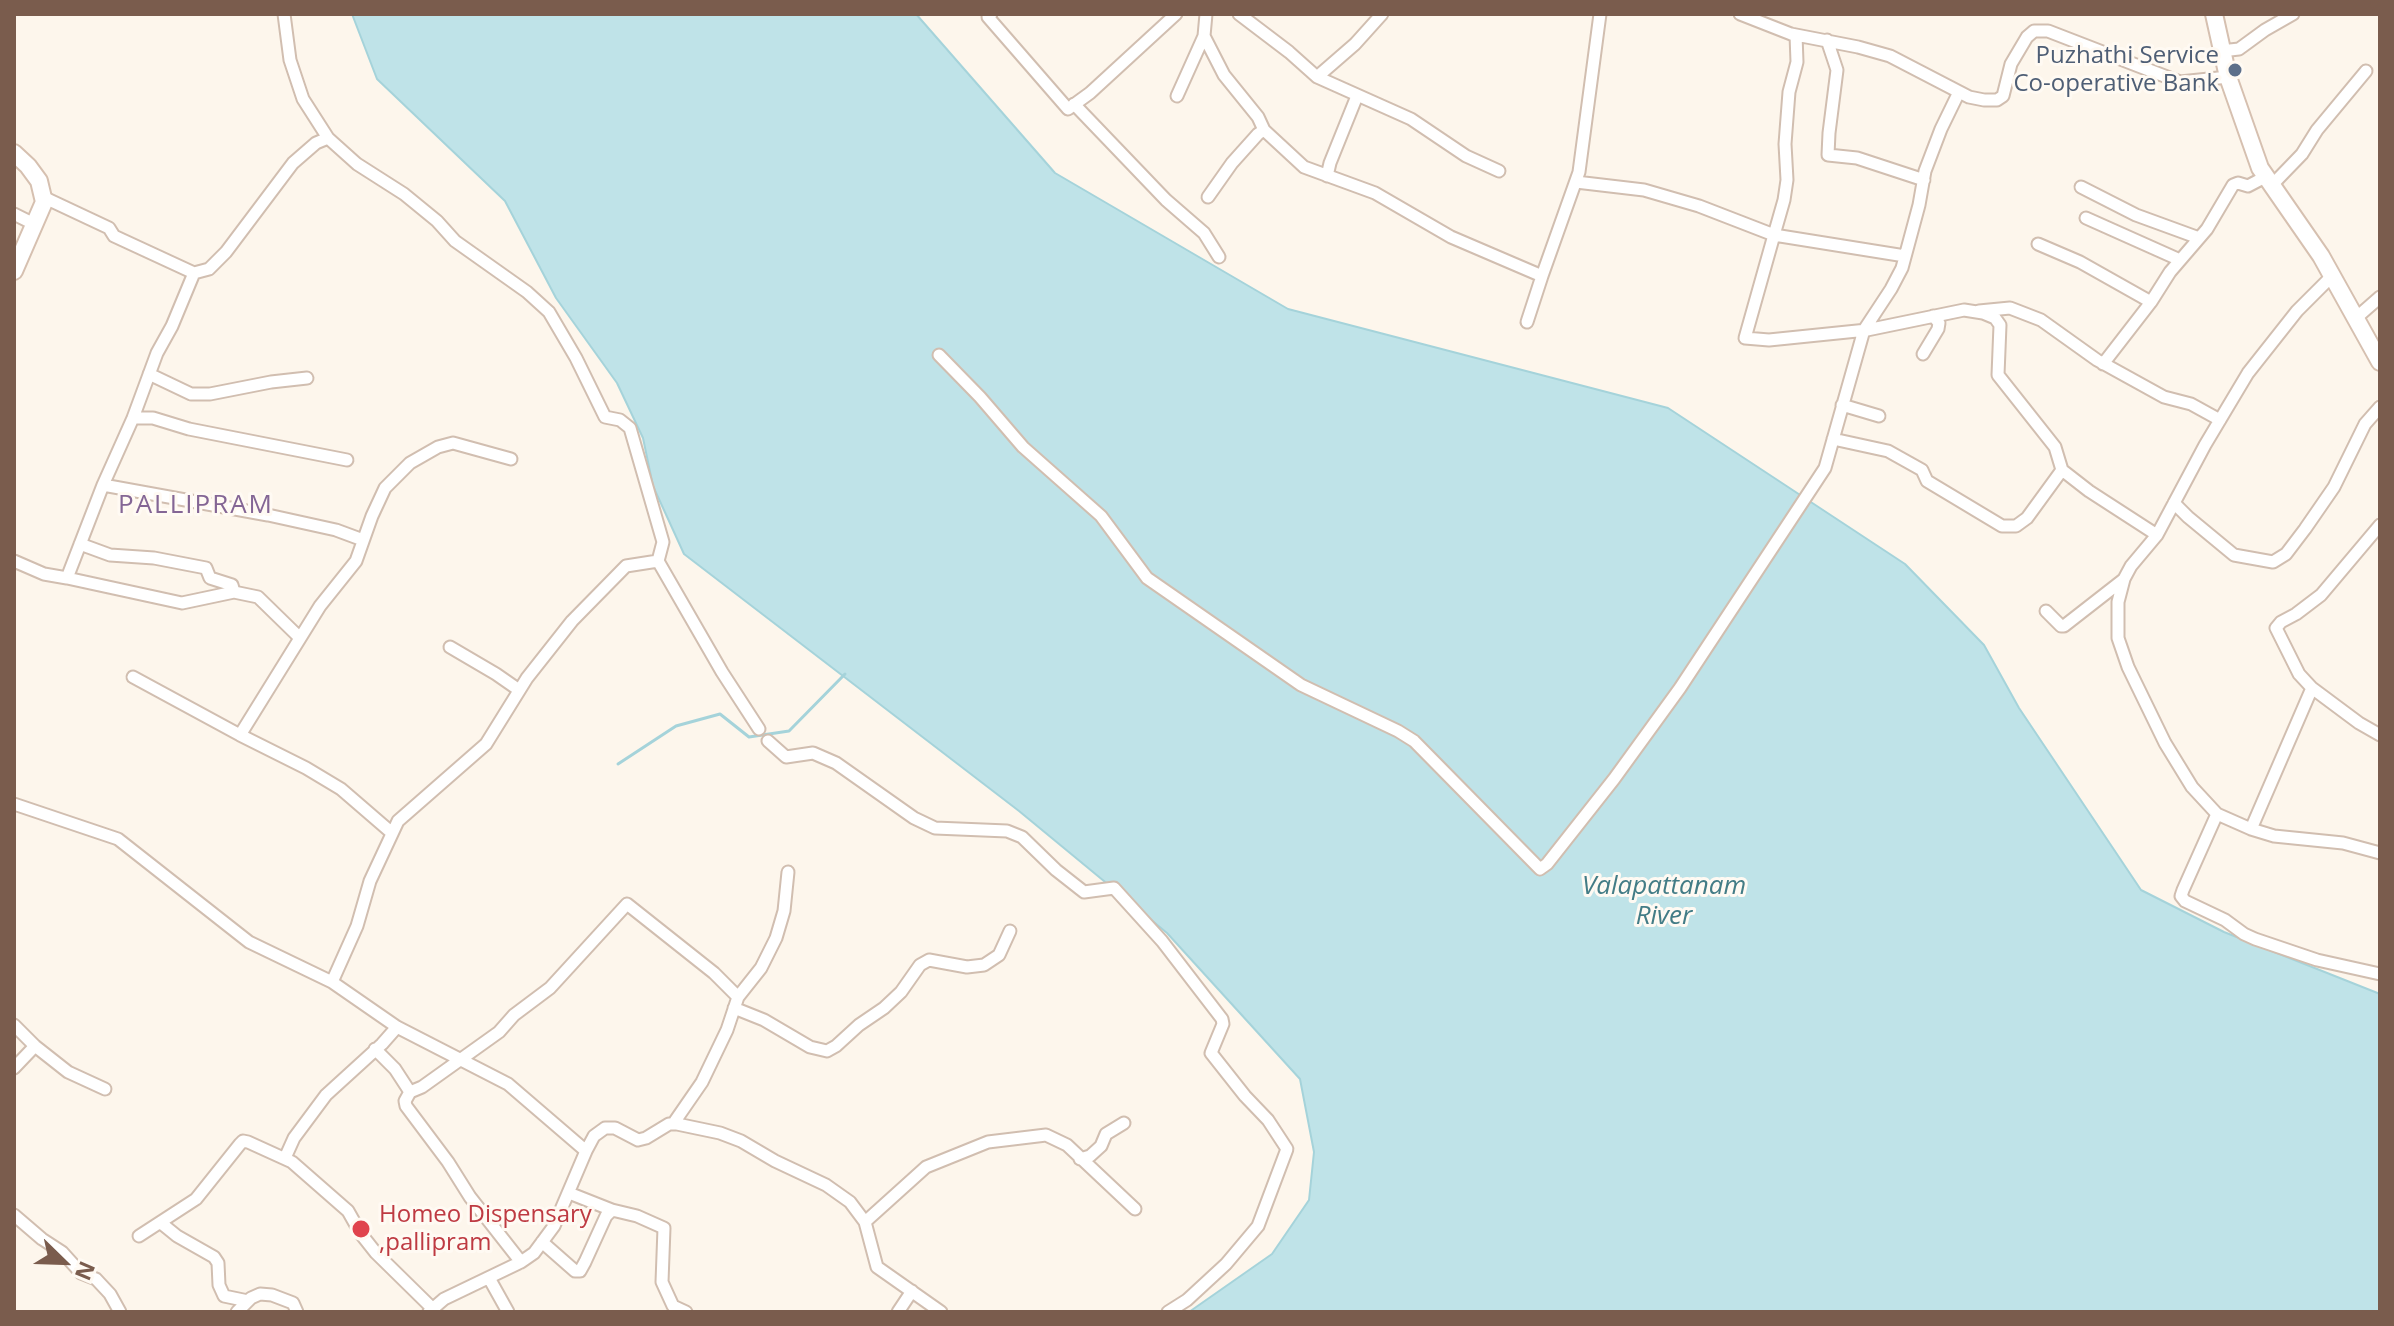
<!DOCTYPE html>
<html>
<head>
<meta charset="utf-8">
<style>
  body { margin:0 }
  #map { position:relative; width:2394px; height:1326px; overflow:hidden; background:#fdf6ec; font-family:"Open Sans",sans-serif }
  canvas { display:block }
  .frame { position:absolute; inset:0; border:16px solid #7a5c4d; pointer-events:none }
  .north { position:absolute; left:24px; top:1222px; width:80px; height:80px; -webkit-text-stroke:6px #fffaf3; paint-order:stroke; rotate:113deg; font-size:22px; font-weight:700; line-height:32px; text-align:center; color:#7a5c4d }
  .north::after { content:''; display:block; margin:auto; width:28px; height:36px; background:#7a5c4d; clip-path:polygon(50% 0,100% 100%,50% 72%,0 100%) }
</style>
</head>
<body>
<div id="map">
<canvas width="2394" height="1326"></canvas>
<div class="frame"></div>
<div class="north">N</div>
</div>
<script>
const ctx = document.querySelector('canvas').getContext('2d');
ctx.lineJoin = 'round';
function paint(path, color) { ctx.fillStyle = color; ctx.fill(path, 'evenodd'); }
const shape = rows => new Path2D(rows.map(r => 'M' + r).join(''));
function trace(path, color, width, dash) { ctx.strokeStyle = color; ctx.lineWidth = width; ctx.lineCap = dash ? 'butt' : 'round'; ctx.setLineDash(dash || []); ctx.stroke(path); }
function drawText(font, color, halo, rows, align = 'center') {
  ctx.font = font + ' "Open Sans",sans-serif'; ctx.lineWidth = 6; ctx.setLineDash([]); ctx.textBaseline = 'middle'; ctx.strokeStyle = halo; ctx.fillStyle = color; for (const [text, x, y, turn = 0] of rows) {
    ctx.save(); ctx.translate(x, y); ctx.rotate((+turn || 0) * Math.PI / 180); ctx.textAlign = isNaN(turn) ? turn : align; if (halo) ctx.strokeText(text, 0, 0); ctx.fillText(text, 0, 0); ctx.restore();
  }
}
const water = shape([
  [352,14,916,14,1055,173,1288,309,1668,408,1905,564,1984,645,2019,708,2141,890,2224,932,2380,994,2380,1312,1189,1312,1272,1254,1309,1200,1314,1152,1300,1079,1167,933,1019,811,684,554,653,486,643,438,617,383,556,298,505,201,377,79,352,14]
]);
const stream = shape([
  [618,764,676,726,720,714,749,737,789,731,845,674]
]);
const minor = shape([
  [284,14,290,60,303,99,328,138,357,164,404,194,437,221,455,241,527,292,549,312,576,358,605,417,620,420,630,428,663,542,658,561,722,672,759,729],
  [991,14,988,17,1068,109,1090,93,1176,14],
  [1206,14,1204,36,1224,75,1258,117,1264,130,1304,167,1375,193,1451,237,1542,276,1579,172,1600,14],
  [1239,14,1289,52,1317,77,1411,119,1466,156,1499,171],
  [1740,14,1791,34,1858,47,1890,56,1969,97,1984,100,1997,100,2003,96,2011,64,2027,37,2034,31,2048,31,2180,82,2228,77],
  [1827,40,1837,70,1829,133,1828,155,1857,158,1924,180],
  [2221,51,2239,49,2265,30,2293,14],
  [1317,77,1355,44,1382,14],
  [1177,96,1204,36],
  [1074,104,1166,200,1204,233,1219,257],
  [1327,176,1330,163,1357,96],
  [1576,182,1644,190,1699,206,1774,235,1784,200,1787,180,1785,144,1789,92,1797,62,1796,35],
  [2273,184,2302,154,2317,130,2366,71],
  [2081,187,2136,215,2199,238],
  [1208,197,1232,163,1258,134,1264,130],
  [14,214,34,224],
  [2086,218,2180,260],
  [2038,244,2080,262,2151,302],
  [1905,256,1774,235,1745,338,1769,340,1867,330,1964,310,1983,313,1995,318,2000,325,1998,375,2055,447,2062,470,2089,491,2157,535,2131,566,2124,579,2118,602,2118,638,2128,667,2165,743,2192,787,2217,814,2251,829,2274,836,2343,843,2380,853],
  [194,273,209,269,226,252,293,163,316,143,328,138],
  [1979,311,2010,308,2041,320,2097,360,2164,397,2191,404,2220,420],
  [2356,318,2380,297],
  [1527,322,1542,276],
  [1923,354,1938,329,1939,323,1933,316],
  [939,355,980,397,1023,447,1101,516,1147,578,1301,685,1398,731,1414,741,1540,869,1547,864,1614,779,1680,688,1825,468,1864,330,1891,289,1902,268,1919,205,1925,171,1941,129,1959,92],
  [2103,364,2151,302,2170,272,2207,229,2233,185,2238,183,2248,186,2267,176],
  [149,374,191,394,210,394,271,382,307,378],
  [1842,405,1879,416],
  [133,418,153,418,189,429,347,460],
  [1833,439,1888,451,1922,470,1927,481,2002,526,2016,526,2027,518,2062,470],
  [103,485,268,515,336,530,363,540],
  [2174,503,2188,517,2234,555,2273,562,2286,554,2305,529,2334,487,2365,424,2380,407],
  [2157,535,2205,445,2248,373,2297,311,2332,276],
  [80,544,110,555,154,558,206,568,210,578,232,585,234,592],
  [14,561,44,574,67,578,103,485,133,418,157,353,172,326,194,273,114,236,109,228,43,197],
  [67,578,182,603,234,592,258,597,300,638],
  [2046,611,2061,626,2064,626,2123,580],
  [450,647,496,674,519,690],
  [133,677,240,735,306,768,341,789,392,833],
  [2312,688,2359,723,2380,735],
  [240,735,320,606,356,561,372,516,385,488,410,463,438,447,453,443,511,459],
  [768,741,786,757,813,753,836,763,914,818,935,828,1007,831,1022,837,1056,870,1084,892,1114,888,1162,941,1222,1019,1223,1024,1211,1053,1245,1096,1268,1120,1287,1149,1258,1226,1226,1264,1187,1300,1168,1312],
  [14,804,118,839,249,942,332,982,397,1027,508,1084,586,1151,554,1226,534,1253,521,1262,444,1299,429,1312],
  [2217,814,2183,890,2181,896,2185,901,2225,920,2244,934,2255,939,2317,960,2380,974],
  [2251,829,2312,688,2299,674,2276,628,2281,622,2296,614,2321,595,2380,525],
  [332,982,357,926,370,881,398,821,486,744,527,678,572,621,626,566,658,561],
  [738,997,761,968,776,938,784,911,788,872],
  [734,1008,764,1020,810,1047,827,1051,836,1046,859,1025,884,1008,901,992,920,965,929,960,967,967,984,965,999,955,1010,931],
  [14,1025,35,1046,68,1072,105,1089],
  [375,1049,395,1069,410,1092],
  [14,1068,35,1046],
  [586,1151,594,1136,605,1128,615,1128,638,1140,646,1138,669,1124,677,1124,720,1133,741,1141,775,1161,826,1185,850,1202,865,1222,877,1267,941,1312],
  [285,1158,294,1138,326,1095,382,1044,397,1027],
  [1080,1159,1090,1156,1101,1146,1106,1134,1124,1123],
  [569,1193,612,1210],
  [14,1215,42,1239,62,1252,81,1273,96,1279,110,1294,120,1312],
  [865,1222,926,1167,988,1142,1046,1135,1067,1145,1135,1209],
  [161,1223,177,1236,214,1257,218,1263,219,1285,224,1296,248,1301],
  [139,1236,196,1199,240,1144,243,1141,248,1142,292,1162,348,1211,361,1234,376,1253,433,1309],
  [542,1242,575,1271,580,1271,585,1262,606,1216,612,1210,637,1216,664,1228,662,1282,673,1306,686,1312],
  [521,1262,470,1197,448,1162,406,1106,405,1101,410,1092,422,1087,499,1032,514,1015,550,988,627,904,714,973,738,997,727,1030,702,1082,673,1124],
  [489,1278,508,1312],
  [237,1312,251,1298,260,1294,272,1295,293,1303,297,1312],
  [898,1312,912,1291]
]);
const secondary = shape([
  [2214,14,2228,77,2260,168,2321,256,2380,362],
  [14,153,28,166,39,181,44,202,14,271]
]);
const markers = [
  [2235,70,8,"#5c6f8a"],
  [361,1229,10,"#e0444e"]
];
const serviceNames = [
  ["Puzhathi Service",2219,56],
  ["Co-operative Bank",2219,84]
];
const healthNames = [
  ["Homeo Dispensary",379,1215],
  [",pallipram",379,1243]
];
const neighbourhoodNames = [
  ["PALLIPRAM",196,506]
];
const waterNames = [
  ["Valapattanam",1664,887],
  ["River",1664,917]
];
paint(water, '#bfe3e8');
trace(water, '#a5d3da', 2);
trace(stream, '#a5d3da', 3);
trace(minor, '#d1beb0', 15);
trace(secondary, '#d6c0b0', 20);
trace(minor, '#fff', 11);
trace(secondary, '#fff', 16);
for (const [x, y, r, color] of markers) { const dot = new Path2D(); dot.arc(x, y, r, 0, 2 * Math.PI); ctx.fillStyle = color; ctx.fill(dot); trace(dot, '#fffaf3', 3); }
drawText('24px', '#4e5e75', '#fffaf3', serviceNames, 'right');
drawText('24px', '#be3a42', '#fffaf3', healthNames, 'left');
ctx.letterSpacing = '2px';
drawText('26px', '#846695', '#fffaf3', neighbourhoodNames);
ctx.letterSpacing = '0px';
drawText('italic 26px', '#437c86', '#fffaf3', waterNames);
</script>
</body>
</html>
